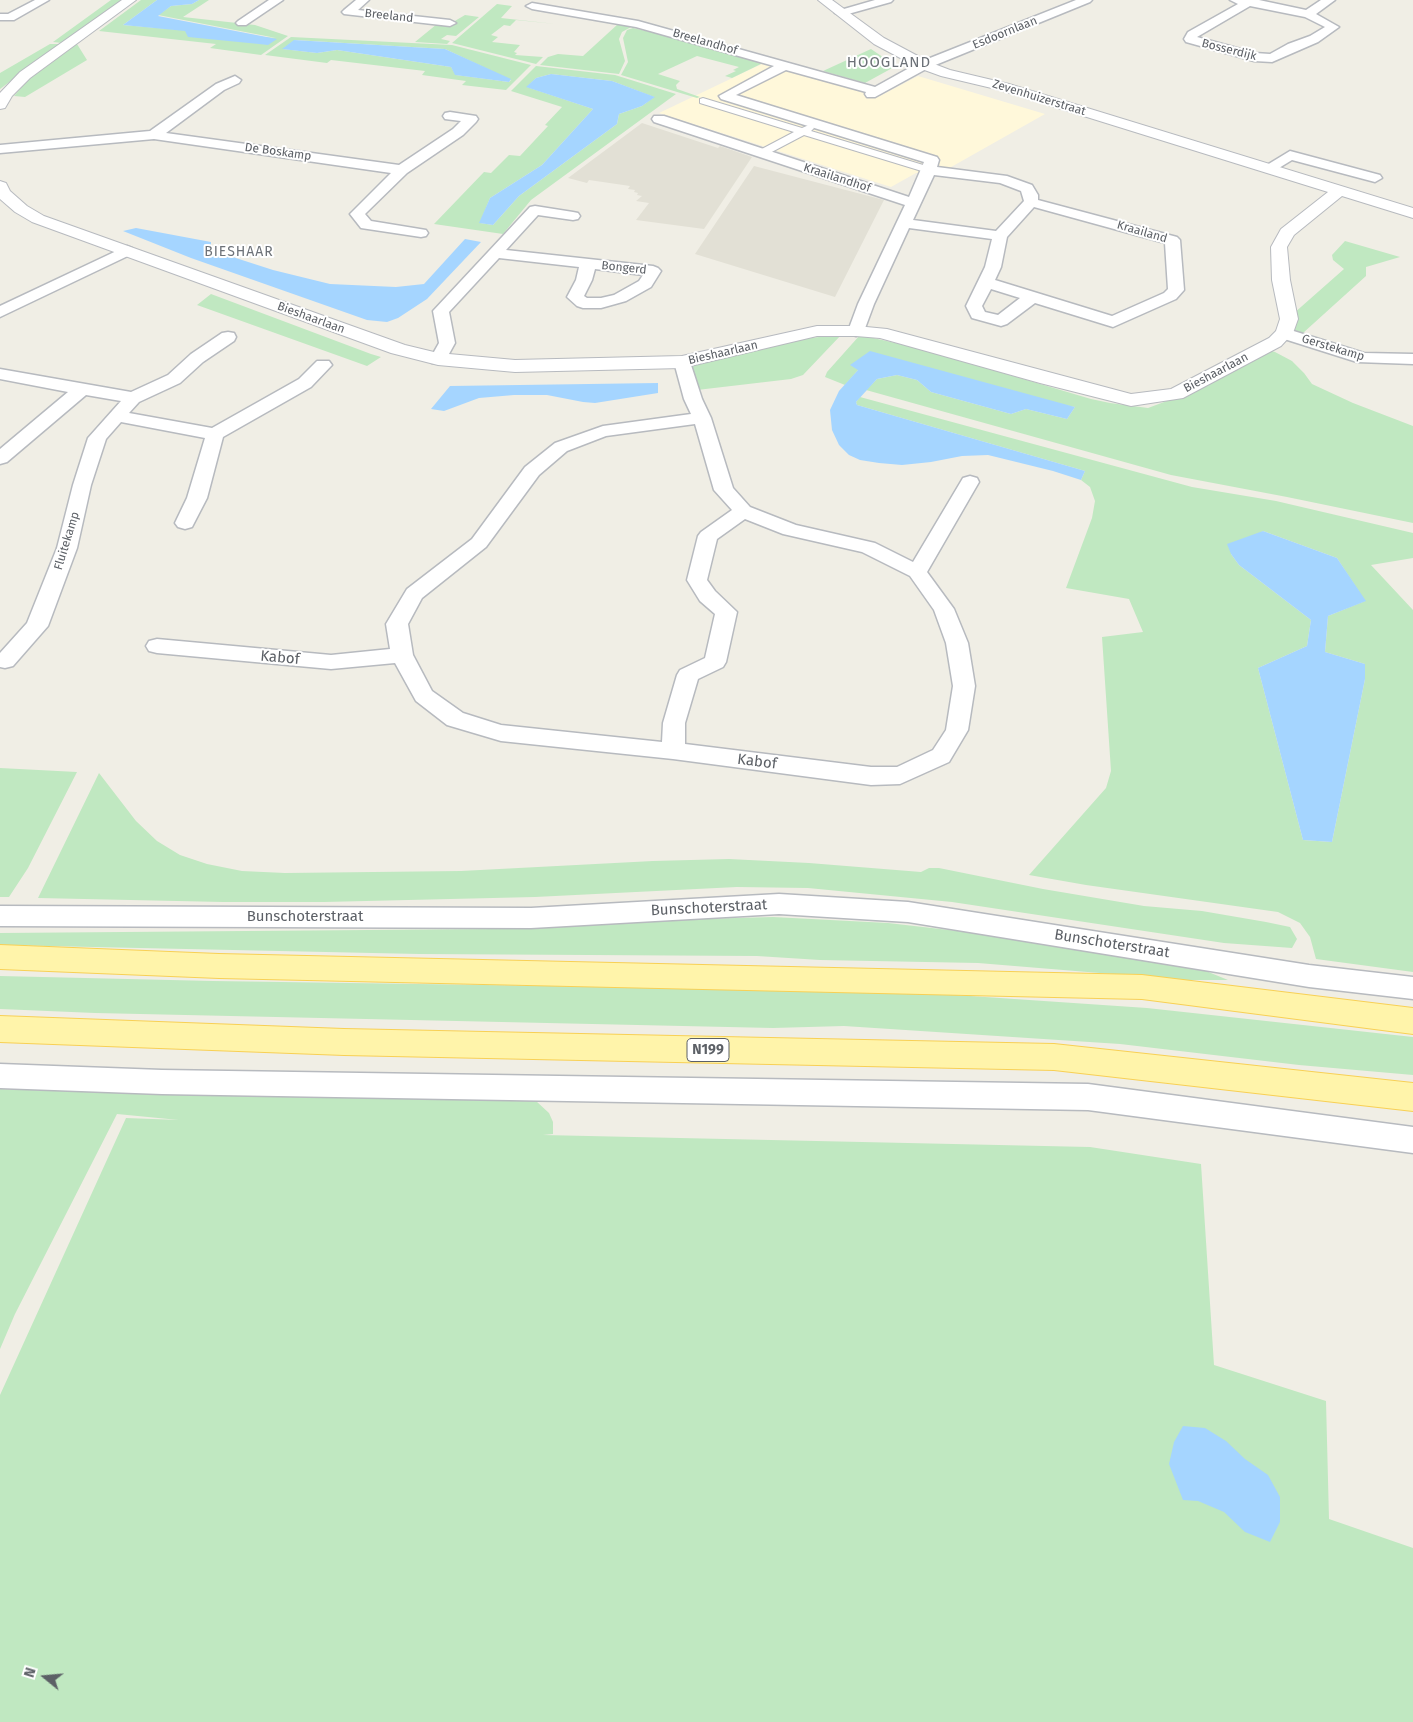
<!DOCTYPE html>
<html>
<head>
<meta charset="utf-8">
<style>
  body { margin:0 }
  #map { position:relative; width:1413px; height:1722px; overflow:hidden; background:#f0eee5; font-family:"Fira Sans",sans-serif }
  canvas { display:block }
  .north { position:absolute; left:20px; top:1652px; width:50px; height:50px; -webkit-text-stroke:4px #fff; paint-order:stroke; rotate:287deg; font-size:14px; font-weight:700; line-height:20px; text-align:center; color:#5c6066 }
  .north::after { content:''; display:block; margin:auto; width:18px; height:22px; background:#5c6066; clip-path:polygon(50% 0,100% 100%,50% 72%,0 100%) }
</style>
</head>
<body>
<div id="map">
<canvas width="1413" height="1722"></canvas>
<div class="north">N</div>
</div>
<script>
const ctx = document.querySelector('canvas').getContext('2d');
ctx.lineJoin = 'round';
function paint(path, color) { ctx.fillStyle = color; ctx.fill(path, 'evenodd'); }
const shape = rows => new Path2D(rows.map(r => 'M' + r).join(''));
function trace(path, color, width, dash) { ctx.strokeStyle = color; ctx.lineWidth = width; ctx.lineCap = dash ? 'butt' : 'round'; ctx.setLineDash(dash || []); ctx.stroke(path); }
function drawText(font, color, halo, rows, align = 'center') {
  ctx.font = font + ' "Fira Sans",sans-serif'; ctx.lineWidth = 4; ctx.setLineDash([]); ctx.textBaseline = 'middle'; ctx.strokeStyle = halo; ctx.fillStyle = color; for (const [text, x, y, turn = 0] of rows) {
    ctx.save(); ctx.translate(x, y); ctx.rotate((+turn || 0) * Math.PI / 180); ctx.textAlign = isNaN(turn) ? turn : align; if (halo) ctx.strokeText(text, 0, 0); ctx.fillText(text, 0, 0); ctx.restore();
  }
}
const commercial = shape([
  [766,62,880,96,918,76,1045,114,937,175,916,173,891,187,659,113]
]);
const education = shape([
  [642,123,718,148,720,146,752,157,704,229,636,220,649,203,636,201,642,196,637,195,638,193,634,192,635,190,628,189,630,186,589,180,587,183,568,178],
  [754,166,884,200,835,297,695,254]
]);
const green = shape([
  [111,0,122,0,62,43,53,42],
  [141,0,157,0,123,25,276,38,158,15,171,6,192,4,199,0,209,0,183,17,255,25,288,36,261,55,210,48,216,44,99,31],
  [497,4,512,6,501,18,556,24,516,20,510,26,504,25,491,35,498,37,492,42,520,45,514,52,517,53,515,55,543,57,536,64,452,43],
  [465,15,479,17,456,36,447,35,441,39,450,41,447,44,415,42,437,24,448,25],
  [618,24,631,27,622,32,619,39,625,61,619,74,540,65,548,57,558,54,583,56],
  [633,28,685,40,763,63,732,78,725,76,736,71,733,70,739,67,697,56,658,74,680,81,676,85,677,89,700,97,697,98,621,75,628,62,623,38,627,30],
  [291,37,452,45,531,65,506,90,462,85,466,81,422,75,425,71,331,60,327,63,265,55],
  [295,40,445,49,511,80,509,82,456,75,451,67,337,50,317,53,283,49],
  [50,44,60,44,0,89,0,73],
  [77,44,87,60,25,97,14,96,28,80],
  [871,49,896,66,865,83,823,71],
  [536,66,615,75,676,94,531,200,503,234,434,224,484,172,491,173,509,155,520,156,548,126,545,125,562,107,511,91],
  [551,74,612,81,654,97,642,106,619,114,617,124,519,196,493,225,480,223,490,198,542,165,593,109,527,87,536,78],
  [1345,241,1400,257,1366,267,1366,276,1303,333,1294,330,1293,314,1344,269,1333,260,1332,255],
  [211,294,371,354,381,357,367,366,197,305],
  [842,334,803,375,791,379,697,390,692,363,796,340],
  [860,335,922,349,1091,399,1110,403,1148,408,1207,386,1268,350,1275,352,1292,361,1304,373,1312,384,1353,403,1413,426,1413,523,1287,497,1171,475,866,390,877,379,897,375,917,380,931,392,1011,414,1026,409,1067,419,1075,407,851,365,859,369,845,385,825,377,827,372],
  [860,397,1192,487,1276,501,1413,533,1413,558,1371,565,1413,610,1413,972,1316,959,1310,937,1300,923,1278,912,1086,885,1029,875,1106,788,1111,771,1102,637,1143,632,1129,599,1066,588,1092,518,1095,501,1090,487,1081,480,1085,471,857,405,856,402],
  [1263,531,1337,558,1365,601,1328,616,1325,652,1365,664,1365,679,1332,842,1303,840,1258,668,1307,646,1311,620,1239,565,1231,554],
  [0,768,77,772,28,868,9,897,0,897],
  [99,773,136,821,157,841,180,855,207,864,242,871,285,873,461,871,653,861,729,859,809,863,921,872,929,868,939,868,1043,889,1144,906,1202,911,1266,922,1290,927,1297,939,1292,948,1224,943,952,902,808,888,737,887,535,897,324,902,223,902,38,898],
  [773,917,888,923,984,934,1099,952,1206,971,1228,980,1185,980,978,963,820,960,757,956,419,954,0,945,0,933,491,929,589,922],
  [0,976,213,981,760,989,941,994,1147,1008,1413,1037,1413,1075,1299,1065,1120,1044,844,1026,773,1028,95,1013,0,1009],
  [0,1089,191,1095,536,1101,549,1113,553,1122,553,1134,543,1135,1090,1147,1201,1164,1214,1365,1326,1401,1329,1519,1413,1548,1413,1722,0,1722,0,1395,126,1118,179,1120,117,1114,15,1314,0,1349]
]);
const water = shape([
  [157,0,199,0,192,4,171,6,158,16,277,39,268,45,259,44,188,37,185,31,123,25],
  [294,40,445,49,511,79,509,82,455,75,451,67,337,50,317,53,282,49],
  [551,74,612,81,655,97,642,106,619,114,617,124,519,196,493,225,479,223,490,198,542,165,593,109,526,87,536,78],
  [136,228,211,242,211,250,273,270,330,284,396,287,424,284,465,239,481,242,427,299,398,318,387,322,367,320,191,258,123,231],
  [870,351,1075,407,1067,419,1026,409,1011,414,931,392,917,380,897,375,877,379,856,402,857,405,1085,471,1081,480,1053,471,988,455,962,456,931,462,902,465,879,463,860,460,849,455,839,445,832,430,830,410,839,391,858,370,850,365],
  [658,383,658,393,595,403,583,402,547,395,514,395,479,398,444,411,431,409,450,386],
  [1263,531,1337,558,1366,601,1328,616,1325,652,1365,664,1365,679,1332,842,1303,840,1258,668,1307,646,1311,620,1239,565,1231,554,1227,544],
  [1183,1426,1205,1428,1226,1441,1245,1459,1268,1475,1280,1497,1280,1522,1270,1542,1245,1532,1224,1512,1198,1501,1183,1500,1169,1464,1174,1442]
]);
const pedestrian = shape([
  [703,98,802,128,809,125,813,126,814,128,811,131,933,168,934,170,929,173,925,172,804,135,766,155,758,155,758,151,794,132,700,103,700,99,703,98]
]);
const minor = shape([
  [35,0,49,0,14,20,0,20,0,14,8,14,35,0],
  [269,0,283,0,246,25,238,25,236,23,238,21,269,0],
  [356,0,369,0,358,10,450,20,456,23,450,26,344,14,342,12,344,10,356,0],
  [875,0,893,0,891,2,841,16,835,13,837,11,875,0],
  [1076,0,1092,0,1090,2,928,68,875,97,867,97,865,94,866,92,786,70,736,95,937,157,939,160,937,167,1007,176,1032,185,1038,195,1038,200,1177,237,1180,240,1184,290,1176,299,1113,327,1035,303,1007,324,1001,326,972,318,966,306,985,267,992,239,909,228,874,304,864,331,862,334,856,336,850,334,848,331,858,304,905,205,654,122,652,119,654,116,664,116,909,197,924,162,721,99,719,96,774,66,636,27,532,9,526,6,532,3,638,21,875,87,920,62,1076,0],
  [934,175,1000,183,1021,191,1024,201,996,231,913,220,934,175],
  [1034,207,1165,243,1168,289,1164,293,1112,316,995,280,1001,267,1007,237,1034,207],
  [991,289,1020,298,998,315,985,312,982,306,991,289],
  [1230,0,1259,0,1306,10,1321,0,1335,0,1316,14,1339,27,1318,42,1272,62,1254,61,1186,42,1184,39,1188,32,1238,4,1230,0],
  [1250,6,1305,17,1325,27,1310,36,1288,44,1270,54,1255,53,1197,37,1250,6],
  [235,76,241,80,239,83,224,90,166,133,399,165,453,129,461,121,445,119,443,116,445,113,450,112,476,116,478,119,476,122,463,135,407,173,365,214,371,221,426,230,428,233,426,236,421,237,361,228,350,214,391,173,154,139,0,153,0,145,150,131,216,84,235,76],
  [1290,151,1380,175,1382,178,1375,182,1292,160,1274,171,1269,172,1262,168,1290,151],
  [535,206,573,212,578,213,580,216,578,219,573,220,538,215,506,250,653,266,658,268,661,271,651,287,626,301,601,308,583,308,577,306,567,297,576,280,579,267,499,258,449,312,455,343,444,363,432,363,430,359,439,343,433,311,530,207,535,206],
  [595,269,643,275,639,281,614,295,601,298,587,298,584,296,592,280,595,269],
  [127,246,132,248,135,251,132,254,0,317,0,306,127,246],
  [1284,328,1364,353,1413,354,1413,364,1357,362,1278,337,1276,333,1278,329,1284,328],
  [228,332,234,333,236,337,234,341,203,362,180,383,139,402,129,413,212,428,299,379,317,361,329,361,332,365,311,387,223,437,207,498,192,527,185,529,178,527,175,523,187,498,205,438,121,422,106,439,91,485,77,548,48,626,13,666,5,668,0,667,0,653,27,623,57,548,73,485,88,438,121,401,86,395,7,462,0,464,0,449,68,392,0,379,0,369,131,392,168,375,191,354,222,333,228,332],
  [682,357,688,358,690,362,702,399,711,418,733,488,750,507,796,525,875,543,913,562,963,478,970,476,977,478,979,482,927,572,954,609,968,643,975,686,968,730,949,762,900,784,871,785,673,759,501,741,447,725,416,701,395,663,331,669,157,653,149,651,146,646,149,641,157,639,331,655,390,649,386,624,407,589,472,539,525,467,555,443,603,426,691,414,684,399,674,362,676,358,682,357],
  [695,424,714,490,732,510,701,532,698,536,687,580,700,601,715,614,705,658,680,670,677,675,663,723,662,742,501,725,463,713,432,691,413,655,408,624,422,598,486,547,539,475,567,451,606,436,695,424],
  [745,519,783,534,862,552,910,576,934,610,946,643,953,686,946,730,933,750,897,767,871,767,685,744,685,723,698,679,723,667,726,662,737,612,715,591,707,580,717,539,745,519],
  [779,894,908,902,1309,965,1413,977,1413,999,1309,987,908,922,779,914,531,928,0,926,0,906,531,908,779,894],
  [0,1064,162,1070,1088,1084,1413,1127,1413,1153,1088,1110,162,1094,0,1088,0,1064]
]);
const tertiary = shape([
  [122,0,136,0,30,78,12,96,5,108,0,109,0,93,20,72,122,0],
  [818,0,832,0,884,38,929,62,950,70,1009,84,1413,208,1413,218,1342,196,1294,235,1287,247,1290,280,1298,319,1293,333,1281,346,1183,398,1131,406,1040,383,880,338,856,336,817,336,682,368,515,372,438,365,391,353,32,222,15,212,0,199,0,181,6,183,10,191,27,206,44,216,405,345,438,353,515,360,682,356,817,326,856,326,887,329,1131,394,1171,389,1269,338,1276,331,1280,319,1272,280,1271,247,1281,229,1328,192,1000,90,941,76,919,68,874,44,818,0]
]);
const primary = shape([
  [0,945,219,954,1142,975,1413,1008,1413,1034,1142,999,219,978,0,969,0,945],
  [0,1016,344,1029,1054,1044,1413,1083,1413,1111,1054,1070,344,1055,0,1042,0,1016]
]);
const farStreetnames = [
  ["Breeland",389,16,6],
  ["Esdoornlaan",1005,33,-22],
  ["Breelandhof",705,42,16],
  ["Bosserdijk",1229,50,14],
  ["Zevenhuizerstraat",1039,98,17],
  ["De Boskamp",278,152,8],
  ["Kraailandhof",837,178,18],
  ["Kraailand",1142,232,16],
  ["Bongerd",624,268,6],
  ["Bieshaarlaan",311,318,20],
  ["Gerstekamp",1333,348,17],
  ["Bieshaarlaan",723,353,-13],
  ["Bieshaarlaan",1216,373,-28],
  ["Fluitekamp",67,541,-73]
];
const farNeighbourhoodnames = [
  ["BIESHAAR",239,252]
];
const shields = [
  [708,1050,42]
];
const shieldNames = [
  ["N199",708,1050]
];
const farQuarternames = [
  ["HOOGLAND",889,63]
];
const streetNames = [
  ["Kabof",280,658,5],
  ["Kabof",757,762,7],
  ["Bunschoterstraat",709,908,-3],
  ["Bunschoterstraat",305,917],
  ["Bunschoterstraat",1112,944,9]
];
paint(commercial, '#fff8da');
paint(education, '#e2e0d5');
paint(green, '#c0e8c1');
paint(water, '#a5d5ff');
trace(pedestrian, '#b7babf', 2);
trace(minor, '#b7babf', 3);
trace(tertiary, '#b7babf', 2);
trace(primary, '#f8d055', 2);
paint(pedestrian, '#fff');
paint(minor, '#fff');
paint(tertiary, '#fff');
paint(primary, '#fff4aa');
drawText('12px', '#5c6066', '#fff', farStreetnames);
ctx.letterSpacing = '1px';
drawText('14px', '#6d7278', '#fff', farNeighbourhoodnames);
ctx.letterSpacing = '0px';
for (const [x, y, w] of shields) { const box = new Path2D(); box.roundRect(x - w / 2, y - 11.5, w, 23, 4); ctx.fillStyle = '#fff'; ctx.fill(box); trace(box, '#5c6066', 1); }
drawText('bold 14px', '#5c6066', null, shieldNames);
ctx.letterSpacing = '1px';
drawText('15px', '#6d7278', '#fff', farQuarternames);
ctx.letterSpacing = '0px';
drawText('15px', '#5c6066', '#fff', streetNames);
</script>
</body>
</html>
